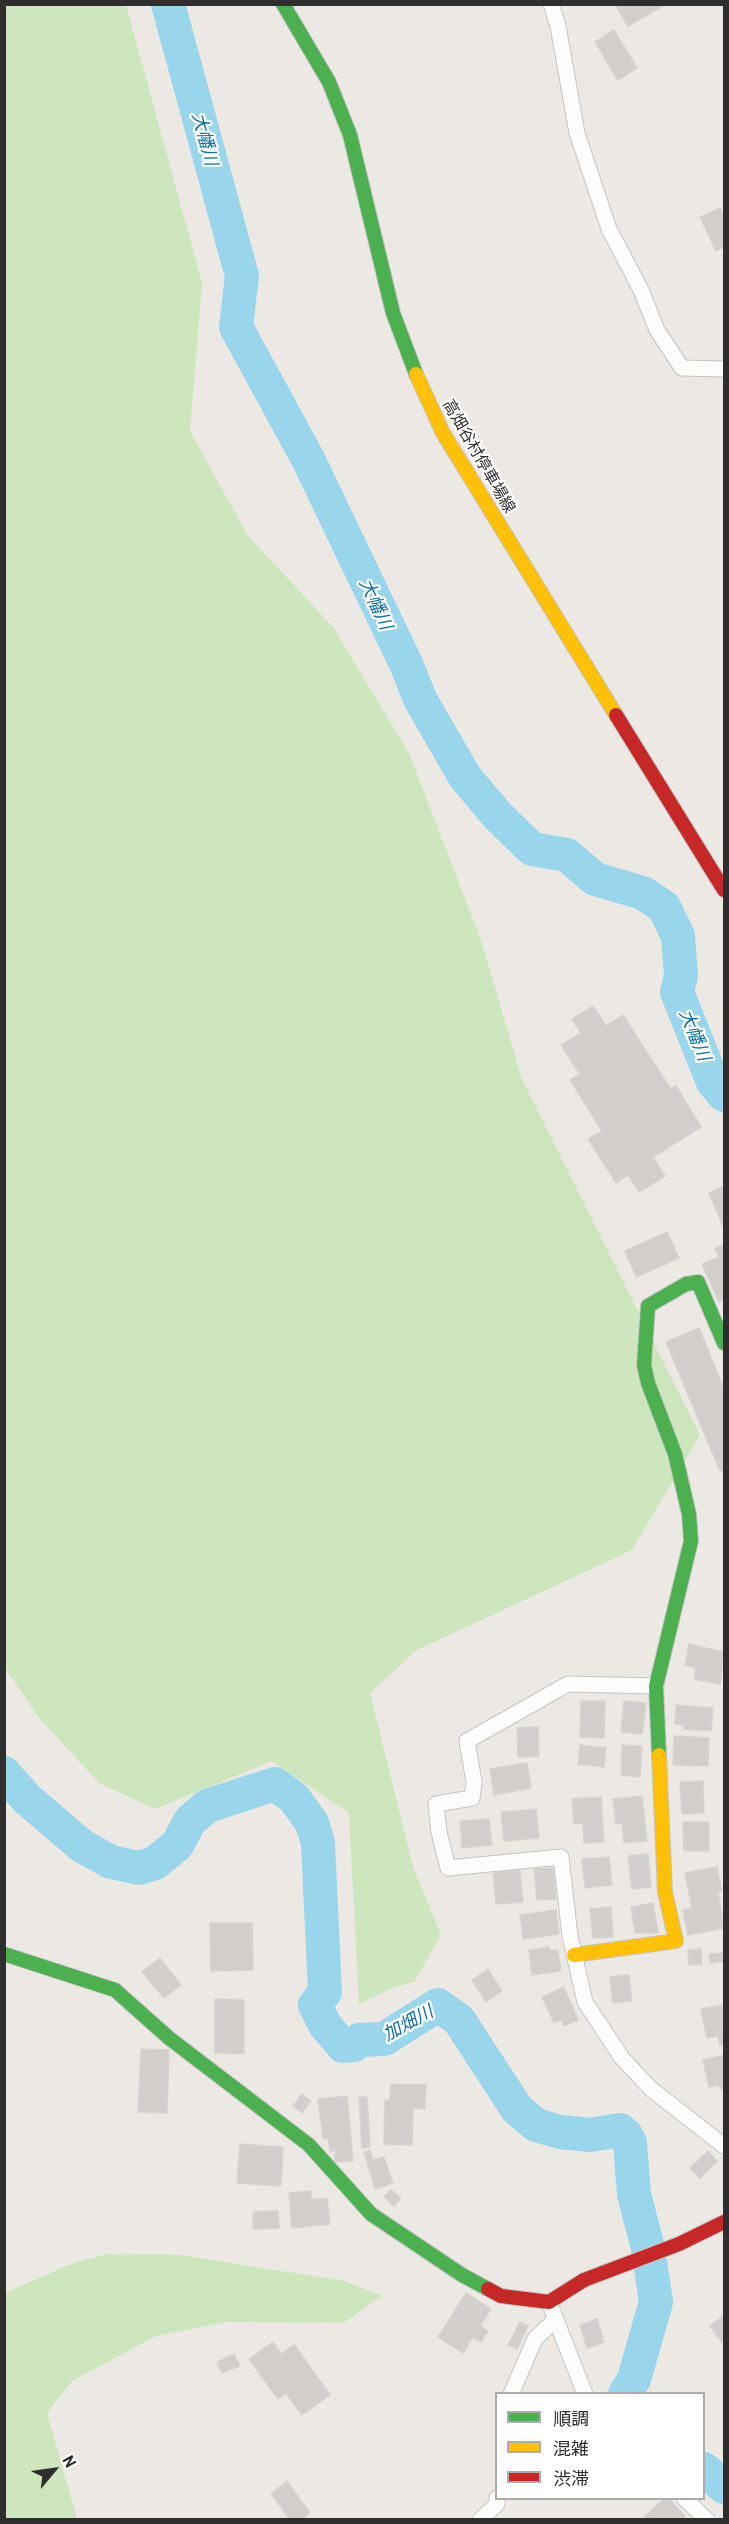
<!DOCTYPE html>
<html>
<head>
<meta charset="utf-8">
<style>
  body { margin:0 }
  #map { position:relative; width:729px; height:2524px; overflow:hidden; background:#ece8e4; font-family:Barlow,"Noto Sans JP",sans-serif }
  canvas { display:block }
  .frame { position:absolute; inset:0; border:6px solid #2e2e2e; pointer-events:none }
  .legend { position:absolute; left:495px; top:2392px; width:210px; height:108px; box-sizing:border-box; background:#fff; border:2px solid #ababab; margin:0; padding:8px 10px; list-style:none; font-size:18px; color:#2e2e2e }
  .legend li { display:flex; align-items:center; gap:12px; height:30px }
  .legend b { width:30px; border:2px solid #ababab }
  .north { position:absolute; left:24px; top:2440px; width:60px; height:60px; -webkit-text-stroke:4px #fff; paint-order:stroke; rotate:61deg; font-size:16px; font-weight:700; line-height:24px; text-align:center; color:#2e2e2e }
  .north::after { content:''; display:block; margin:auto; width:21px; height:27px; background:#2e2e2e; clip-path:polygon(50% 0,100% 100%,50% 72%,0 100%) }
</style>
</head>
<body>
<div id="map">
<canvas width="729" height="2524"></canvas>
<div class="frame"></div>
<ul class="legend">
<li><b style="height:8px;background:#4caf50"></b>順調</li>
<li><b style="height:8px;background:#ffc107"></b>混雑</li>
<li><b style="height:8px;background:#c62828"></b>渋滞</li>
</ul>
<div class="north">N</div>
</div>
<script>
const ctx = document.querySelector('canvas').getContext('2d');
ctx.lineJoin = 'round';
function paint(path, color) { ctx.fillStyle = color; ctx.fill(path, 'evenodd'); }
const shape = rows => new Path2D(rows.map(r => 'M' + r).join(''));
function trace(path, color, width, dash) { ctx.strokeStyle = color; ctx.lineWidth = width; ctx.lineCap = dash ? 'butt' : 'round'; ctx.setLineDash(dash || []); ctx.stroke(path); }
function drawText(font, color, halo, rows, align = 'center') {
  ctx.font = font + ' Barlow,"Noto Sans JP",sans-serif'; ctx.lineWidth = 4.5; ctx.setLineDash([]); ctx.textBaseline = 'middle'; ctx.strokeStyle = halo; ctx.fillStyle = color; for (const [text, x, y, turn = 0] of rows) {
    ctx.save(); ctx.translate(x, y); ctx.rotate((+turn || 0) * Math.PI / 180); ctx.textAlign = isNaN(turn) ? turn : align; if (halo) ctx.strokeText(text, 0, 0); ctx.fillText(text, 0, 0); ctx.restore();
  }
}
const green = shape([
  [4,5,126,5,202,283,190,431,248,536,333,627,409,753,481,940,522,1079,700,1435,632,1550,417,1650,370,1693,413,1867,441,1935,414,1982,392,1988,359,2004,349,1813,272,1761,155,1809,99,1783,39,1718,5,1668],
  [107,2254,181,2255,344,2281,382,2296,343,2323,226,2322,156,2336,72,2381,47,2413,77,2519,5,2519,5,2293,68,2265]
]);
const river = shape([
  [168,4,242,276,236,327,308,459,407,666,420,699,465,777,498,816,532,849,567,855,595,879,643,893,664,907,678,936,681,976,677,992,713,1082,724,1095],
  [4,1773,27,1799,82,1846,111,1862,139,1868,155,1863,177,1845,190,1821,207,1806,275,1784,294,1798,312,1823,318,1843,325,1992,315,2005,325,2025,343,2046,354,2045,359,2040,384,2039,438,2005,459,2020,517,2109,536,2125,560,2132,590,2135,620,2130,626,2135,630,2143,634,2194,648,2248,656,2302,634,2379,625,2394],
  [704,2469,724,2487]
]);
const building = shape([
  [619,4,666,4,628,26,616,6,619,4],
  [614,30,637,68,618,80,595,42,614,30],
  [720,208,724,216,724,247,716,251,700,217,720,208],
  [593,1006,606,1026,623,1015,671,1089,676,1086,701,1127,653,1157,665,1176,639,1192,628,1175,616,1183,588,1139,602,1131,570,1080,580,1074,561,1045,581,1033,572,1019,593,1006],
  [724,1186,724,1229,709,1193,724,1186],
  [667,1232,679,1258,636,1277,625,1251,667,1232],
  [724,1244,724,1299,719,1302,702,1264,719,1257,715,1249,724,1244],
  [699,1328,724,1389,724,1469,720,1471,666,1342,699,1328],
  [689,1644,724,1652,720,1684,694,1679,696,1668,685,1665,689,1644],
  [581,1701,605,1701,604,1738,580,1737,581,1701],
  [624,1701,646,1703,642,1734,621,1732,624,1701],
  [676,1705,713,1708,711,1731,684,1729,684,1725,675,1724,676,1705],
  [538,1727,539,1756,518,1757,517,1728,538,1727],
  [674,1736,709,1738,708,1766,673,1765,674,1736],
  [580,1745,606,1748,604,1767,578,1764,580,1745],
  [622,1745,642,1746,640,1777,621,1775,622,1745],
  [527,1763,531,1788,494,1795,490,1769,527,1763],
  [703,1781,704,1813,682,1814,680,1782,703,1781],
  [642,1796,647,1841,624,1843,622,1823,616,1824,613,1799,642,1796],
  [601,1797,604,1842,584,1843,583,1823,574,1824,572,1799,601,1797],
  [536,1809,539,1838,504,1841,501,1812,536,1809],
  [489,1819,492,1845,462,1848,460,1821,489,1819],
  [683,1822,709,1822,709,1851,684,1851,683,1822],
  [648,1854,651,1887,632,1889,628,1856,648,1854],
  [609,1857,612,1885,585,1888,582,1859,609,1857],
  [717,1867,722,1891,718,1892,724,1928,688,1935,683,1910,692,1908,685,1873,717,1867],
  [553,1868,556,1899,537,1900,534,1869,553,1868],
  [520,1870,523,1902,496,1904,493,1872,520,1870],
  [653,1903,658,1933,635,1933,631,1907,653,1903],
  [611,1907,613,1937,593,1938,590,1909,611,1907],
  [556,1910,559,1934,523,1939,520,1915,556,1910],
  [210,1923,252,1923,253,1970,211,1971,210,1923],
  [549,1947,550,1951,558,1950,561,1971,532,1975,529,1950,549,1947],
  [701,1949,702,1964,689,1965,688,1950,701,1949],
  [722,1953,723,1961,710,1963,709,1954,722,1953],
  [160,1958,181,1985,164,1998,142,1972,160,1958],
  [488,1969,502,1991,486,2002,472,1980,488,1969],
  [629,1975,632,2001,613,2003,610,1977,629,1975],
  [564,1987,578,2020,564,2026,561,2020,554,2023,542,1997,564,1987],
  [215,1999,244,2000,244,2054,215,2053,215,1999],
  [722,2005,724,2045,720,2045,718,2036,707,2038,701,2009,722,2005],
  [141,2049,169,2050,167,2113,138,2112,141,2049],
  [724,2055,724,2089,720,2089,719,2085,709,2087,703,2060,724,2055],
  [391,2084,426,2085,425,2109,413,2108,412,2145,384,2144,385,2100,390,2100,391,2084],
  [302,2094,311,2101,302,2113,293,2106,302,2094],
  [347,2096,353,2161,335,2162,335,2151,330,2151,328,2138,323,2139,318,2099,347,2096],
  [359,2097,367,2097,370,2147,362,2148,359,2097],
  [240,2144,283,2147,281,2186,237,2183,240,2144],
  [370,2150,373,2160,384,2157,393,2183,375,2189,364,2152,370,2150],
  [708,2151,717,2161,700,2178,690,2168,708,2151],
  [391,2190,401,2198,394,2206,384,2197,391,2190],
  [311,2191,312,2200,327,2198,330,2224,292,2228,289,2193,311,2191],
  [278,2211,279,2228,253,2229,253,2212,278,2211],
  [466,2293,491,2309,480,2326,488,2331,481,2342,473,2337,463,2353,438,2337,466,2293],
  [724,2315,724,2345,710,2326,724,2315],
  [597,2319,604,2342,587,2348,580,2325,597,2319],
  [520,2322,528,2326,517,2349,508,2345,520,2322],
  [273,2342,281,2354,294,2344,330,2395,302,2415,286,2393,278,2399,249,2359,273,2342],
  [234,2354,240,2366,222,2373,217,2362,234,2354],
  [287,2481,310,2513,301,2520,290,2520,271,2494,287,2481],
  [664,2498,668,2498,685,2516,681,2520,642,2520,664,2498]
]);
const street = shape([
  [551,4,558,26,577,133,609,229,641,290,657,330,682,368,724,369],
  [656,1686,568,1684,467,1741,474,1782,472,1798,436,1804,439,1832,448,1868,561,1857,570,1936,585,2002,622,2058,651,2089,724,2146],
  [549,2302,585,2394],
  [511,2394,535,2339,556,2319],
  [684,2498,707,2520],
  [480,2520,497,2504,497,2498]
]);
const fast = shape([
  [283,4,329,82,350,135,393,313,416,374],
  [659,1755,656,1686,691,1541,689,1514,675,1454,648,1383,644,1365,648,1306,686,1284,698,1282,724,1343],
  [4,1954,115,1990,169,2038,309,2145,371,2214,462,2275,488,2289]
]);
const slow = shape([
  [416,374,443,433,616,715],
  [574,1955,676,1941,665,1892,659,1755]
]);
const jam = shape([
  [616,715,724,890],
  [488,2289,501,2296,549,2302,584,2280,679,2244,724,2222]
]);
const streetNames = [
  ["高畑谷村停車場線",479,456,60]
];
const waterNames = [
  ["大幡川",205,139,75],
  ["大幡川",376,604,65],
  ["大幡川",695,1035,68],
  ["加畑川",408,2023,-29]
];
paint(green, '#cee6be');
trace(river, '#99d6ec', 34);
paint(building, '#d1cecb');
trace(building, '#d7d4d0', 1.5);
trace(street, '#c5c4c5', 17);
trace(fast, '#c5c4c5', 16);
trace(slow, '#c5c4c5', 16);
trace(jam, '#c5c4c5', 16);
trace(street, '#fcfcfb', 15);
trace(fast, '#4caf50', 14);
trace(slow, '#ffc107', 14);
trace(jam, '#c62828', 14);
drawText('16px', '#2e2e2e', '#fff', streetNames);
drawText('italic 18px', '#0d6fa3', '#fff', waterNames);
</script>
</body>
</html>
